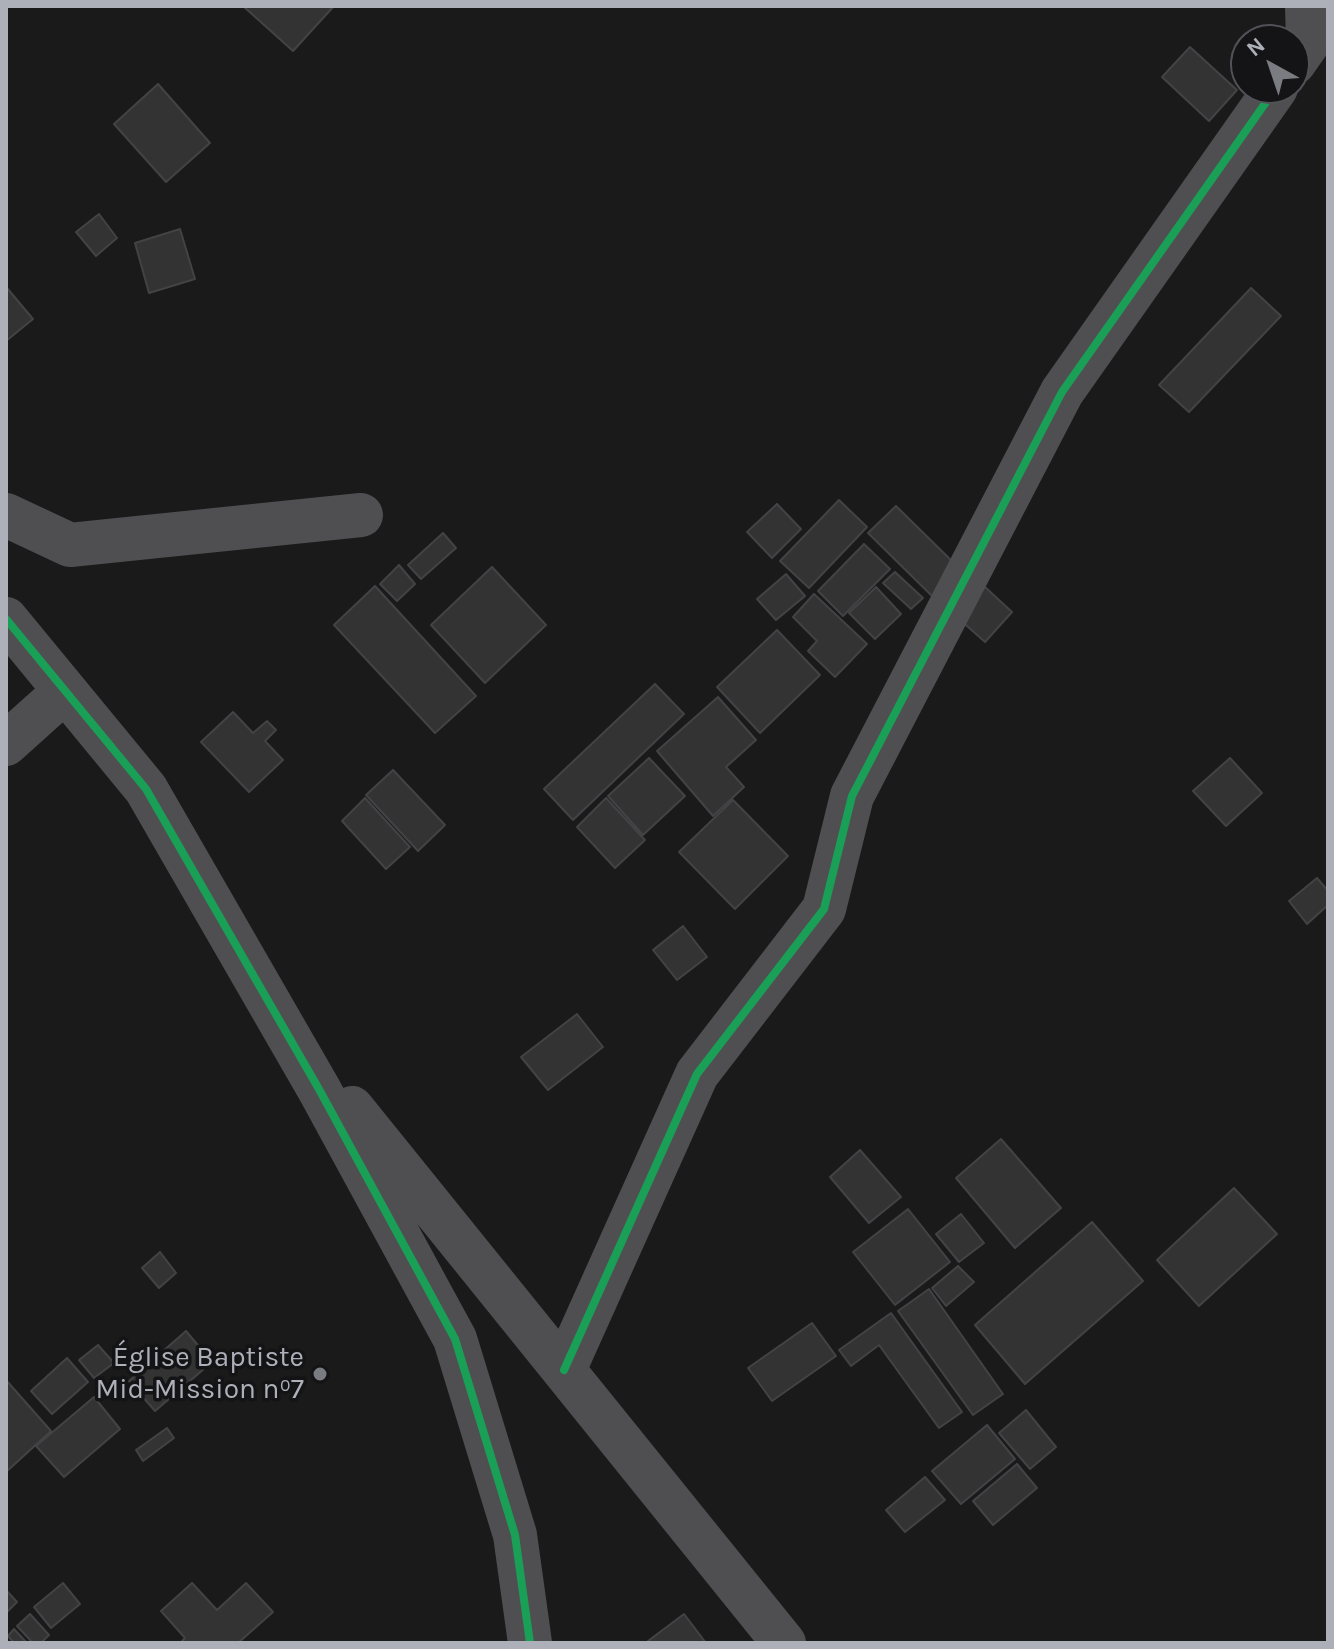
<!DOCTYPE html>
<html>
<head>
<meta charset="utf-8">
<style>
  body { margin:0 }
  #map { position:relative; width:1334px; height:1649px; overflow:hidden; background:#1a1a1a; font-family:Karla,sans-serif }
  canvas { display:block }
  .frame { position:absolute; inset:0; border:8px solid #adb0b9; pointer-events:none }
  .north { position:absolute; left:1230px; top:24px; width:80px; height:80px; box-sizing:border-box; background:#141416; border:2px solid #515257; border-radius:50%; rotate:320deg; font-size:22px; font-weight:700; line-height:32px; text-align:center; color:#adb0b9 }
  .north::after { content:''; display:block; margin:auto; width:28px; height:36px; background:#7a7c81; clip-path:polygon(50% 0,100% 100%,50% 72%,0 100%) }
</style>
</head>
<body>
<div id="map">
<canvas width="1334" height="1649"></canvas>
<div class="frame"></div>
<div class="north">N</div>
</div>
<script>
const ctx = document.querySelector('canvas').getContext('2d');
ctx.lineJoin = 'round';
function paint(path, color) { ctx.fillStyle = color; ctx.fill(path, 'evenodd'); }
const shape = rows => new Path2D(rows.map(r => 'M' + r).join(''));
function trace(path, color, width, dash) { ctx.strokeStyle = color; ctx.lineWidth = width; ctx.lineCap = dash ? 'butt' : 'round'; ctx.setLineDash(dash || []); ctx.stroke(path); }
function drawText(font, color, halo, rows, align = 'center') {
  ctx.font = font + ' Karla,sans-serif'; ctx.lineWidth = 7; ctx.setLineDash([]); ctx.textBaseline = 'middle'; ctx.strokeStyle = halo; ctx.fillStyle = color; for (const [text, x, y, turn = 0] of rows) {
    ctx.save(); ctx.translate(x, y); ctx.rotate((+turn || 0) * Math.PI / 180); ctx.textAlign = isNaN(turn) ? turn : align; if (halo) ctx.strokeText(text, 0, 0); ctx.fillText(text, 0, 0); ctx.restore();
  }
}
const building = shape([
  [243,6,334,6,293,51,243,6],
  [1190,47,1237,90,1209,121,1162,77,1190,47],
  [158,84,210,143,166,182,114,124,158,84],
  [99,214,117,238,96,256,76,232,99,214],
  [180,229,195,279,149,293,135,243,180,229],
  [7,288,33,319,6,341,6,289,7,288],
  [1251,288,1281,316,1189,412,1159,385,1251,288],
  [839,500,867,527,809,588,780,561,839,500],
  [777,504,801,529,772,558,747,532,777,504],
  [896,506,960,569,932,596,868,533,896,506],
  [443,533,456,548,421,579,408,565,443,533],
  [864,544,890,569,843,616,818,591,864,544],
  [399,565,415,584,397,601,380,584,399,565],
  [492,567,546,625,485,683,431,625,492,567],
  [895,572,923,598,911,609,883,583,895,572],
  [786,574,805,596,776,620,757,599,786,574],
  [375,586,476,696,435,733,334,625,375,586],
  [876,587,901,614,875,639,849,613,876,587],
  [985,587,1012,612,985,642,958,618,985,587],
  [814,594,867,644,835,677,808,651,817,641,793,617,814,594],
  [777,630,820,675,760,733,717,687,777,630],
  [655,684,684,714,573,820,544,789,655,684],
  [718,697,756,740,726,767,744,787,713,816,657,751,718,697],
  [233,712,253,733,267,721,276,730,265,741,283,760,249,792,201,742,233,712],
  [649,758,685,796,643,835,608,796,649,758],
  [1230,758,1262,793,1226,826,1193,791,1230,758],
  [393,770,445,825,418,851,366,795,393,770],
  [365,798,410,847,386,869,342,821,365,798],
  [606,798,645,840,615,868,577,827,606,798],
  [733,800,788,856,735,909,679,852,733,800],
  [1317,878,1328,891,1328,905,1307,924,1289,901,1317,878],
  [683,926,707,957,677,980,653,950,683,926],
  [577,1014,603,1047,548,1090,521,1057,577,1014],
  [1001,1139,1061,1208,1015,1248,956,1178,1001,1139],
  [860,1150,901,1197,869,1223,830,1177,860,1150],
  [1234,1188,1277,1234,1199,1306,1157,1260,1234,1188],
  [908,1209,950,1262,895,1305,853,1252,908,1209],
  [961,1214,984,1243,959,1262,936,1234,961,1214],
  [1092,1222,1143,1281,1025,1384,975,1325,1092,1222],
  [160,1252,176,1273,159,1288,142,1268,160,1252],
  [958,1266,974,1282,946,1306,932,1288,958,1266],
  [929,1289,1003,1394,973,1415,898,1311,929,1289],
  [891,1313,962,1412,939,1428,879,1345,851,1366,839,1350,891,1313],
  [812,1323,836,1356,772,1401,748,1368,812,1323],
  [186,1331,212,1362,155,1411,129,1381,186,1331],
  [98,1345,114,1363,94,1378,79,1360,98,1345],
  [67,1358,88,1382,52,1414,31,1391,67,1358],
  [6,1380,51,1431,6,1472,6,1380],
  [94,1397,120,1429,64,1477,36,1446,94,1397],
  [1026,1410,1056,1447,1030,1469,999,1433,1026,1410],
  [987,1425,1015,1459,961,1504,932,1471,987,1425],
  [167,1428,174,1438,143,1461,136,1450,167,1428],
  [1017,1464,1037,1488,993,1525,973,1501,1017,1464],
  [925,1477,945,1500,905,1532,886,1510,925,1477],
  [63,1583,80,1604,51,1628,34,1607,63,1583],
  [192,1583,217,1610,246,1583,273,1612,238,1643,180,1643,185,1638,161,1611,192,1583],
  [6,1590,17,1602,6,1613,6,1590],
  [30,1614,49,1635,41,1643,33,1643,17,1626,30,1614],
  [684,1614,706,1643,650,1643,648,1641,684,1614],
  [14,1629,27,1643,14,1643,8,1636,14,1629]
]);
const minor = shape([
  [1294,63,1308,43,1307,6],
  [6,515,70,545,361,515],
  [6,619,146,789,320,1091,455,1339,515,1535,530,1643],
  [6,744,65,691],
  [352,1108,784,1643],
  [564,1370,697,1074,824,909,852,796,1062,392,1276,88]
]);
const cycleway = shape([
  [6,619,146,789,320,1091,455,1339,515,1535,530,1643],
  [564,1370,697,1074,824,909,852,796,1062,392,1276,88]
]);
const markers = [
  [320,1374,8,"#7a7c81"]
];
const poiNames = [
  ["Église Baptiste",304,1358],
  ["Mid-Mission n⁰7",304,1390]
];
paint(building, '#333334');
trace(building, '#434346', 2);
trace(minor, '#4f4f52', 44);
trace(cycleway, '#1a9f57', 8);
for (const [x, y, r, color] of markers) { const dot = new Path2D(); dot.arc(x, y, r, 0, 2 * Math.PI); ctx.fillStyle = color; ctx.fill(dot); trace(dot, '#141416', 3); }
drawText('28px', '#adb0b9', '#141416', poiNames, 'right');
</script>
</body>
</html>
